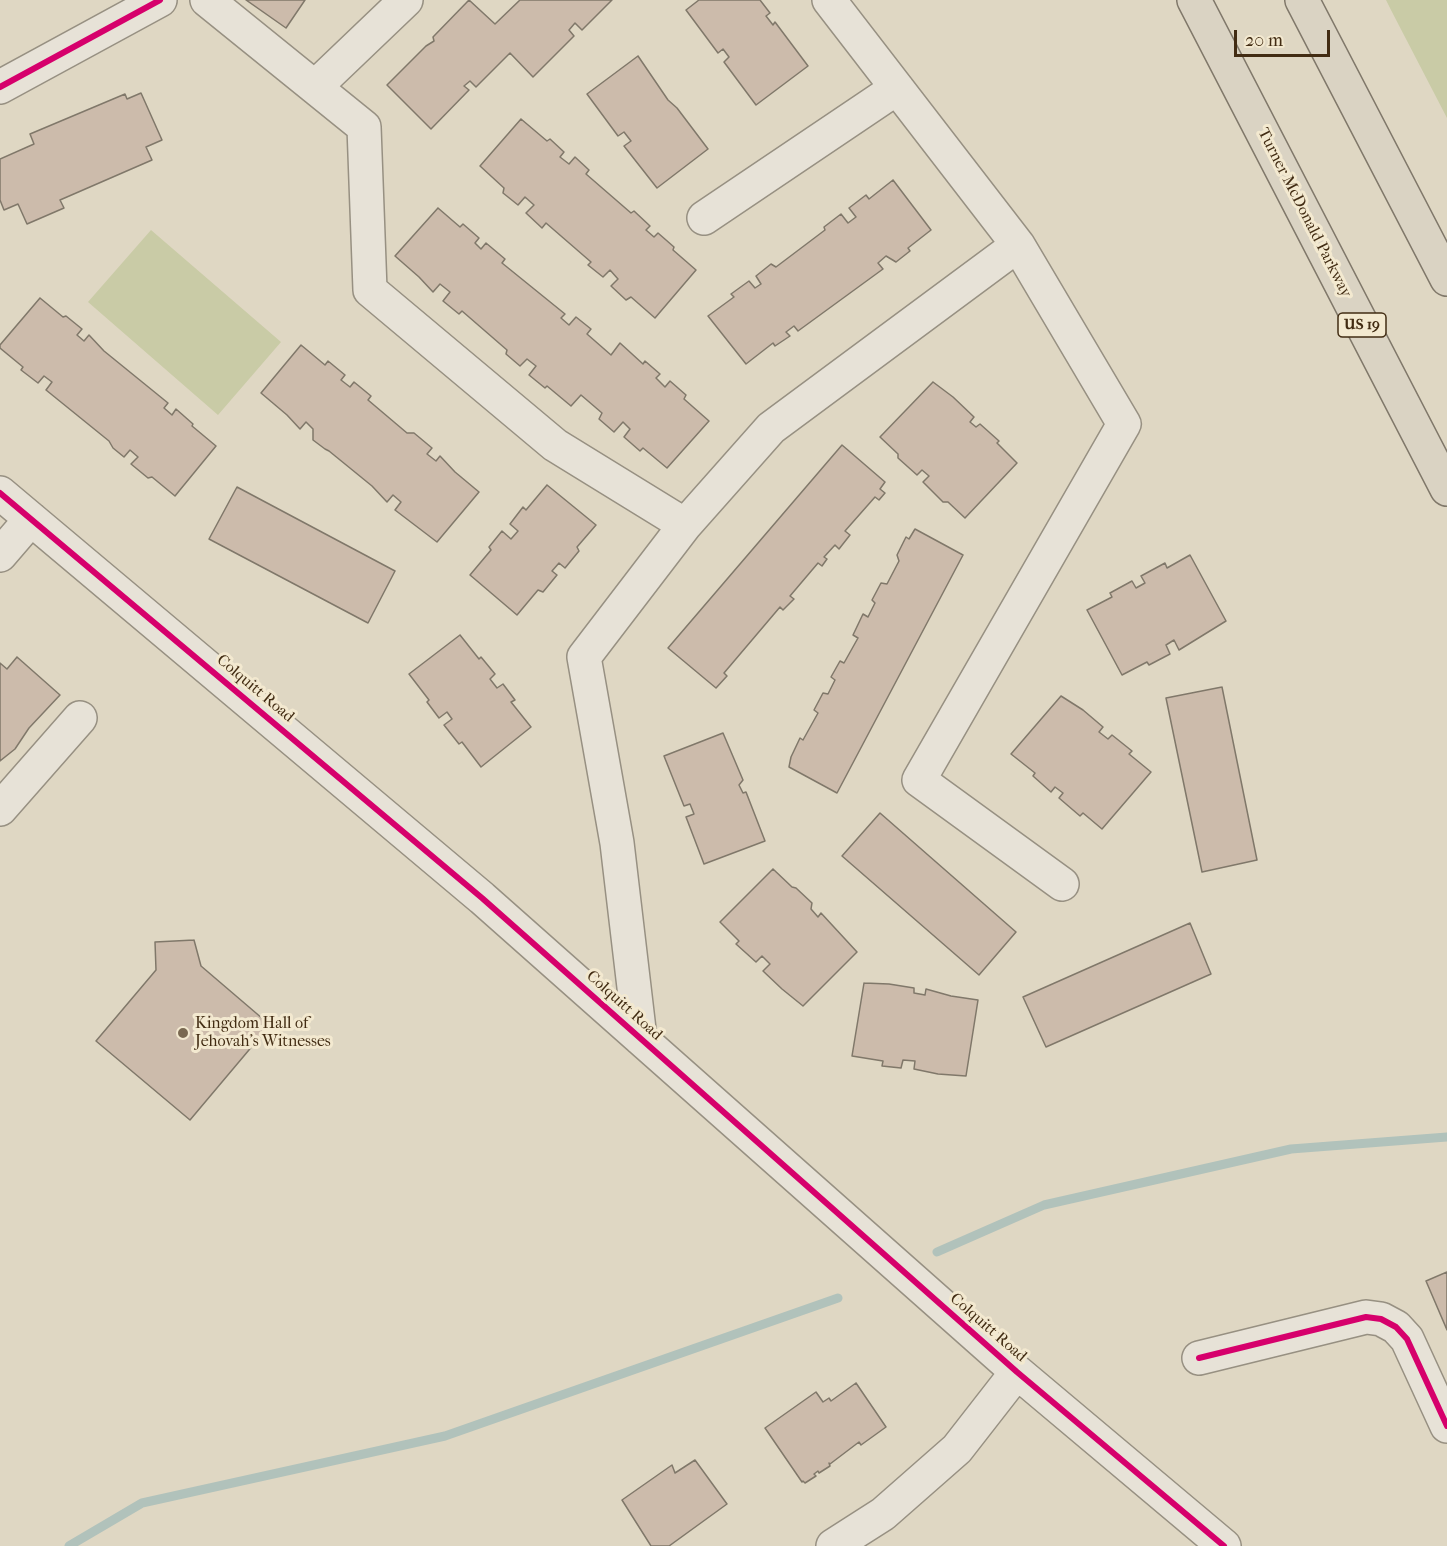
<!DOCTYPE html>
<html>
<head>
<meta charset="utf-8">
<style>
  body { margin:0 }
  #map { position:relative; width:1447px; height:1546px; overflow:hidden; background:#dfd7c3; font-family:"IM FELL French Canon",serif }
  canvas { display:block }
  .scale { position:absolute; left:1234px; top:30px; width:96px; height:27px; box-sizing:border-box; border:3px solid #422c13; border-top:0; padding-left:8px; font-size:18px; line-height:21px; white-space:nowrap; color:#422c13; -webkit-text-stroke:4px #f3e9d0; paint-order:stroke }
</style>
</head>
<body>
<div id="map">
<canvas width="1447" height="1546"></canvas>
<div class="scale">20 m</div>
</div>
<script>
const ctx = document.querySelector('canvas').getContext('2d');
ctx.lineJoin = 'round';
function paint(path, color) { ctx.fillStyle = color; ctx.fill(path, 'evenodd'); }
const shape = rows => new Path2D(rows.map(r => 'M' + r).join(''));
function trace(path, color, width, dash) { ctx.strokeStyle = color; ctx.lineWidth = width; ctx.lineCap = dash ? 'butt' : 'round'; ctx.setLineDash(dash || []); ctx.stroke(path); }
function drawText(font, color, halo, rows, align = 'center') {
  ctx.font = font + ' "IM FELL French Canon",serif'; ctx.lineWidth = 6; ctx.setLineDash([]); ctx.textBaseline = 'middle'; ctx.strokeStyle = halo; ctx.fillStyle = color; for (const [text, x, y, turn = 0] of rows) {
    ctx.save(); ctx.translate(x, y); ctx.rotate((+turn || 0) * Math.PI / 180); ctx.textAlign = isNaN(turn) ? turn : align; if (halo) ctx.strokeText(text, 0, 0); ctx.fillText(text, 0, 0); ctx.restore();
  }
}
const green = shape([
  [1386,0,1447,0,1447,118,1392,12],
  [151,230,281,342,218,415,88,302]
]);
const stream = shape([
  [937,1252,1044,1205,1291,1149,1447,1137],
  [69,1546,142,1503,445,1436,838,1298]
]);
const building = shape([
  [246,0,305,0,286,28,246,0],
  [469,0,495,24,520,0,612,0,582,30,575,23,569,30,574,36,533,77,510,53,476,87,470,81,464,86,469,90,431,129,387,85,426,46,434,41,433,37,469,0],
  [699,0,760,0,770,13,766,16,773,25,775,22,808,66,756,105,724,62,729,57,723,49,718,53,686,10,699,0],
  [638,56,668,100,677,108,708,149,657,188,624,146,631,141,624,132,618,136,587,94,638,56],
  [141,93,162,140,146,147,152,160,60,200,64,208,27,224,18,204,4,210,0,200,0,159,34,144,30,134,125,94,127,99,141,93],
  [521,119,547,141,550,139,564,152,560,157,569,164,575,157,589,170,586,174,631,213,634,211,650,226,646,230,654,237,658,233,674,247,673,250,696,270,655,318,631,297,626,300,611,286,618,279,610,270,603,277,588,265,591,262,546,223,542,228,526,213,534,205,525,197,518,205,503,193,504,188,480,166,521,119],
  [893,180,931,230,908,248,910,251,896,262,886,256,878,263,883,269,798,331,794,326,786,332,790,336,775,346,773,343,746,364,708,316,734,297,731,294,749,281,755,288,761,284,756,276,771,264,776,267,825,230,824,227,841,214,848,223,856,217,849,208,866,195,869,199,893,180],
  [438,208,460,227,463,224,479,238,475,243,481,249,486,243,505,259,502,263,565,314,561,318,569,325,576,317,591,329,587,334,611,355,620,343,643,364,645,361,660,374,656,378,665,387,670,381,686,395,684,399,709,421,667,468,643,448,640,451,624,437,630,429,623,422,614,432,599,419,602,413,581,395,571,406,547,386,545,388,529,375,536,366,527,359,520,366,506,354,507,350,462,311,459,314,443,301,450,292,440,284,433,292,419,277,395,256,438,208],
  [40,298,63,317,66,316,82,329,77,335,84,341,89,335,104,351,168,403,164,408,172,415,176,409,193,424,192,426,216,446,175,496,152,477,148,478,131,464,138,457,130,450,124,457,113,448,109,441,46,390,52,382,44,376,38,383,21,370,23,367,0,348,0,345,40,298],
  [301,345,325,365,328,361,345,375,341,380,350,387,354,382,371,396,368,400,407,433,414,433,432,448,427,454,436,461,440,456,455,472,479,492,437,542,395,510,401,502,393,495,387,502,372,486,329,451,325,449,313,440,313,429,306,422,300,429,287,415,261,393,301,345],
  [933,382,953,397,974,417,970,422,976,427,980,424,999,441,997,443,1017,463,965,518,948,502,943,502,923,482,929,476,922,470,917,475,898,458,898,454,880,437,933,382],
  [842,445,885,482,880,489,885,493,879,500,875,497,845,531,850,535,839,549,835,545,824,557,827,559,822,566,818,563,790,596,794,599,783,610,780,607,724,673,727,676,716,688,668,648,842,445],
  [547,485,596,525,577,547,579,551,565,568,559,563,552,571,557,575,543,592,538,590,517,615,470,575,491,550,489,547,502,531,511,539,518,531,510,524,523,507,526,510,547,485],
  [237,487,395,571,368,623,209,539,237,487],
  [915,529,963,555,837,793,789,767,791,757,800,738,803,740,818,713,814,710,823,693,828,694,835,680,831,677,840,661,844,663,858,638,853,635,863,614,868,617,875,603,872,600,881,583,887,584,899,561,897,555,906,537,909,539,915,529],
  [1190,555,1226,621,1179,650,1174,640,1166,645,1170,654,1149,665,1147,662,1122,675,1087,610,1112,597,1110,593,1132,581,1136,588,1145,583,1141,576,1165,563,1167,568,1190,555],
  [460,635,479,659,481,657,495,674,490,679,497,688,503,684,515,700,511,702,531,727,481,767,462,742,459,744,444,725,452,719,447,712,439,718,427,702,429,700,409,674,460,635],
  [17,657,60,695,29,728,15,749,0,761,0,663,7,669,17,657],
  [1222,687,1257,860,1202,872,1166,698,1222,687],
  [1061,696,1083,710,1103,727,1099,732,1108,739,1112,735,1132,751,1129,754,1151,772,1102,829,1083,813,1080,816,1059,798,1063,793,1055,787,1051,792,1033,776,1035,773,1011,754,1061,696],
  [723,733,743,780,739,785,743,793,746,792,765,841,704,864,686,817,694,814,690,804,684,806,664,756,723,733],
  [880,813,1016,932,979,975,842,856,880,813],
  [773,869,792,887,796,888,812,903,811,909,818,917,821,913,857,952,803,1006,782,989,763,971,770,964,762,956,756,962,736,944,739,941,720,922,773,869],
  [1190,923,1211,974,1046,1047,1023,997,1190,923],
  [194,940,201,966,270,1025,190,1120,96,1041,156,970,155,942,194,940],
  [864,983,889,984,914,988,914,993,925,995,926,989,951,996,978,1000,966,1076,938,1074,914,1069,915,1061,903,1060,901,1068,882,1066,883,1061,852,1056,864,983],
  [1447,1272,1447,1330,1426,1281,1447,1272],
  [856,1383,886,1427,861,1445,859,1442,830,1464,829,1463,830,1466,819,1473,818,1471,814,1474,816,1476,805,1483,803,1481,802,1482,765,1428,816,1392,823,1402,829,1398,831,1401,856,1383],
  [695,1460,727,1504,669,1546,651,1546,622,1500,672,1465,675,1473,695,1460]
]);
const minor = shape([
  [207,0,364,127,370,290,555,445,685,525],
  [829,0,1018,245,1124,424,919,780,1062,884],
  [0,87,160,0],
  [315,87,406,0],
  [704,218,897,88],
  [0,493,482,898,1017,1372,1224,1546],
  [0,555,31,519],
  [0,809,80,718],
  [640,1038,617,843,584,657,685,525,771,428,1018,245],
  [1199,1358,1366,1317,1381,1319,1396,1327,1407,1339,1447,1426],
  [833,1546,883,1514,957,1449,1017,1372]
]);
const highway = shape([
  [1194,0,1447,489],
  [1302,0,1447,279]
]);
const cycleway = shape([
  [0,87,160,0],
  [0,493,482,898,1017,1372,1224,1546],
  [1199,1358,1366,1317,1381,1319,1396,1327,1407,1339,1447,1426]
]);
const markers = [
  [183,1033,6,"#796851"]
];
const shields = [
  [1362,325,48]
];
const shieldNames = [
  ["US 19",1362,325]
];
const streetNames = [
  ["Turner McDonald Parkway",1304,213,63],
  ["Colquitt Road",255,689,40],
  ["Colquitt Road",624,1006,42],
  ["Colquitt Road",988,1328,41]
];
const poiNames = [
  ["Kingdom Hall of",195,1024],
  ["Jehovah’s Witnesses",195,1042]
];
paint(green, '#c9cba6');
trace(stream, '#b1c2bb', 9);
paint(building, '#ccbbab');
trace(building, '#80786a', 1.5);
trace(minor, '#979082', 36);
trace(highway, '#80786a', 36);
trace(minor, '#e7e2d7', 33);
trace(highway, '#dad3c3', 33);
trace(cycleway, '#d6006c', 6);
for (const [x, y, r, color] of markers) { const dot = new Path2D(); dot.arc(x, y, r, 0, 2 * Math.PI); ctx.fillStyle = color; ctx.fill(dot); trace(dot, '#f3e9d0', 2); }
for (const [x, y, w] of shields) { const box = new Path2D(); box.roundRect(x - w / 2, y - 12, w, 24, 4.5); ctx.fillStyle = '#f3e9d0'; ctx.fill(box); trace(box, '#422c13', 1.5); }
drawText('bold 15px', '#422c13', null, shieldNames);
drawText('16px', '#422c13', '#f3e9d0', streetNames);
drawText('16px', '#422c13', '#f3e9d0', poiNames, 'left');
</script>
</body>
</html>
